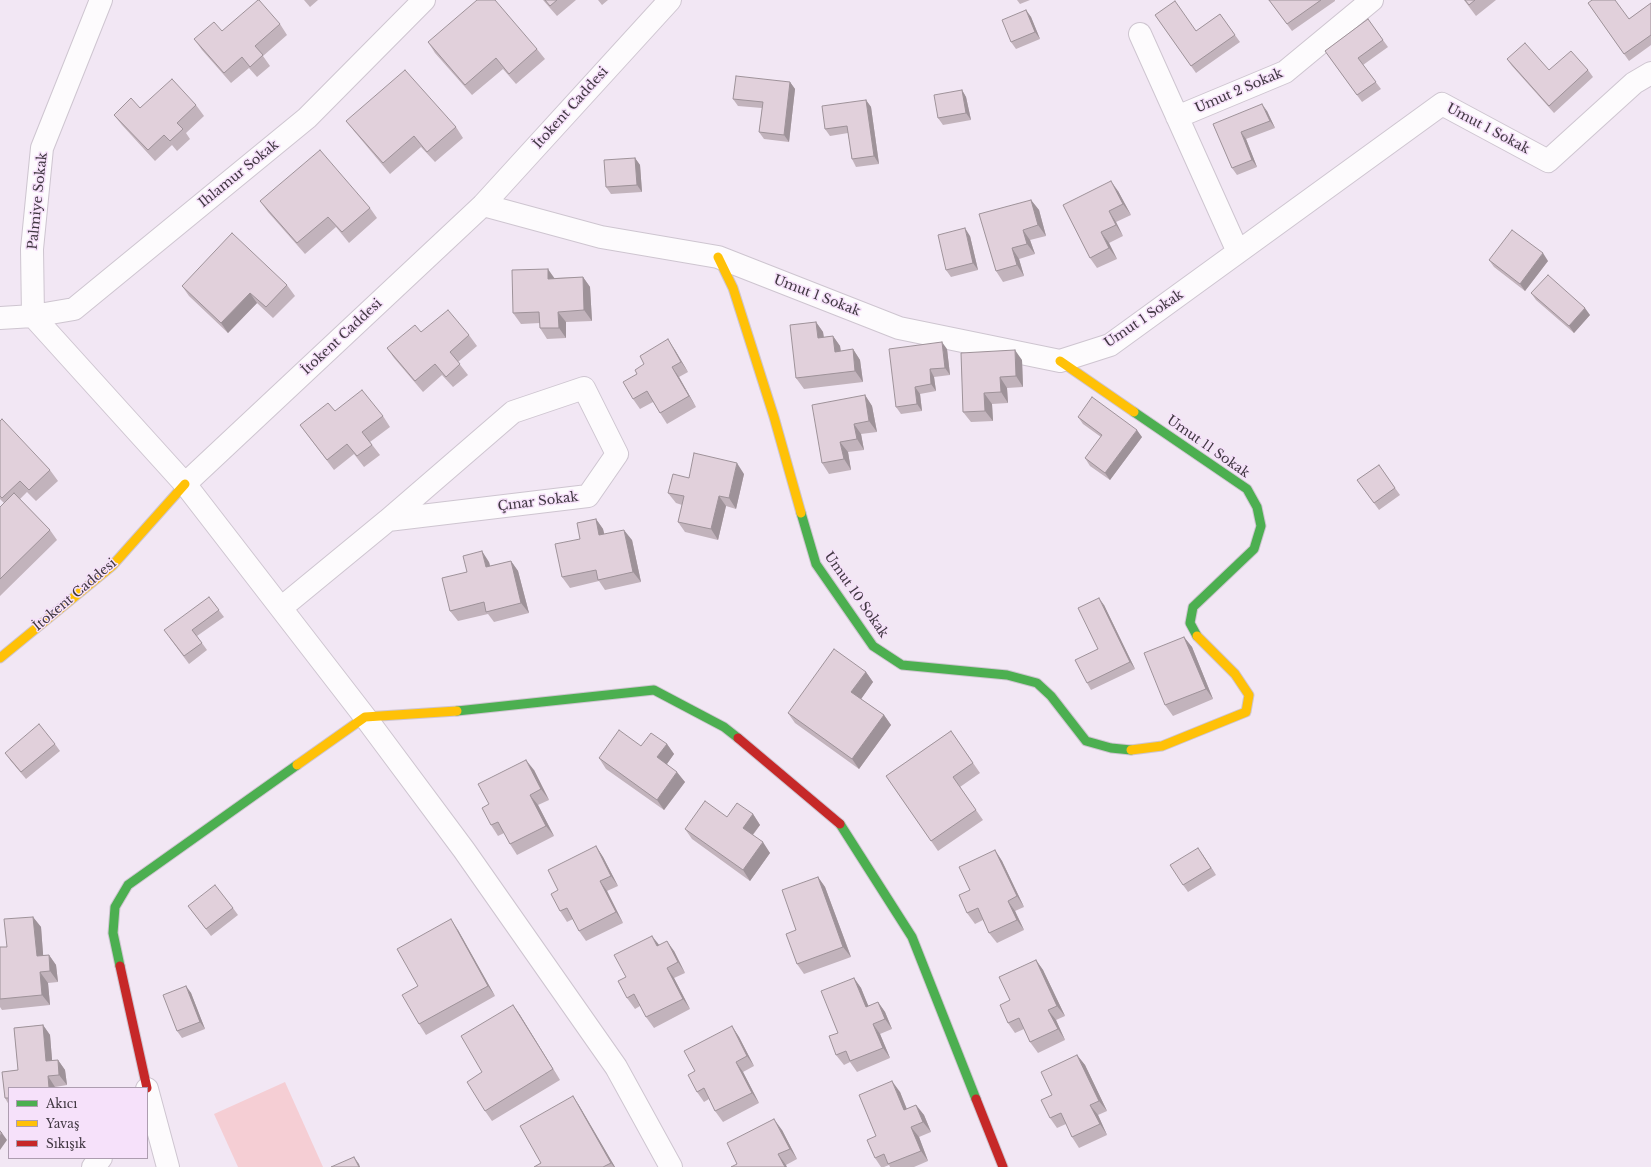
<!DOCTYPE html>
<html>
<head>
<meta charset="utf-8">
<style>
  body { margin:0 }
  #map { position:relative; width:1651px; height:1167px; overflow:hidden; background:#f2e7f4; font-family:"Libre Baskerville",serif }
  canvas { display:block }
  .legend { position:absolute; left:8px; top:1087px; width:140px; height:72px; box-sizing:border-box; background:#f6e1fa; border:1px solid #ad9db0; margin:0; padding:5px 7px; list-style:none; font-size:12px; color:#403741 }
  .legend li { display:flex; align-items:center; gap:8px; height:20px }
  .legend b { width:20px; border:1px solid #ad9db0 }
</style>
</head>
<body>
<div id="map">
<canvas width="1651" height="1167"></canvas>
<ul class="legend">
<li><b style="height:5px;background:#4caf50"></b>Akıcı</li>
<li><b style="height:5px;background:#ffc107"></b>Yavaş</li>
<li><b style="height:5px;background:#c62828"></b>Sıkışık</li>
</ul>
</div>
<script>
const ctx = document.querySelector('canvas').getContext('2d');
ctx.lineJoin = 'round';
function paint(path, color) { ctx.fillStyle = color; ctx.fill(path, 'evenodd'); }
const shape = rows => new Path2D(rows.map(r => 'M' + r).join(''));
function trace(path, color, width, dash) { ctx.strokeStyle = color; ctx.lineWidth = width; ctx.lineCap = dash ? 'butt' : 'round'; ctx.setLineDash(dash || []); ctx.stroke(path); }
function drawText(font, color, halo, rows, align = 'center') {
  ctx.font = font + ' "Libre Baskerville",serif'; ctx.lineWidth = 3; ctx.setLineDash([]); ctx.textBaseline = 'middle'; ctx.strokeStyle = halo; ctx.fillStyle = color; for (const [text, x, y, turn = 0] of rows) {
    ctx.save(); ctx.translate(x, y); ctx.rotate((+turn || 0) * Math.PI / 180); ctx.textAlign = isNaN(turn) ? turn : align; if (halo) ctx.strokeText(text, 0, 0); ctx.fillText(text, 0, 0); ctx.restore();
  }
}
const green = shape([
  [285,1082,323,1167,238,1167,214,1114]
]);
const street = shape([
  [1140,34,1238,252],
  [1177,117,1285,72,1372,0],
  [483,205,601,237,718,257,899,328,1060,361,1110,345,1442,104,1548,161,1634,83,1651,73],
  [33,316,185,484,365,717,464,850,616,1067,671,1167],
  [33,316,32,249,42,148,101,0],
  [0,318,33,316,74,309,307,118,424,0],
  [185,484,483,205,670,0],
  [281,608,388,520,588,496,617,454,584,388,513,412,388,520],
  [147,1089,168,1167],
  [93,1167,101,1158]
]);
const fast = shape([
  [1134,412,1247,489,1257,507,1261,526,1254,549,1193,607,1190,623,1197,636],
  [801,513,816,564,873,646,902,665,1007,675,1037,683,1051,696,1086,741,1111,748,1131,750],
  [457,711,654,690,724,727,738,738],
  [840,824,912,937,976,1099],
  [120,966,113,933,115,907,128,885,297,765]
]);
const slow = shape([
  [718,257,733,288,774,417,801,513],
  [1060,361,1134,412],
  [0,658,112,566,185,484],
  [1131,750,1162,746,1246,712,1249,695,1235,674,1197,636],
  [297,765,365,717,457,711]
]);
const jam = shape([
  [738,738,840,824],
  [120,966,147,1088],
  [976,1099,1003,1167]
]);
const wall = shape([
  [304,0,318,0,310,7],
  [543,0,576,0,557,16],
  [598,0,608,0,602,5],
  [1017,0,1030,0,1020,4],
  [1269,0,1335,0,1335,1,1292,31],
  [1464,0,1496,0,1476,16],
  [1588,3,1629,19,1651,3,1651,45,1629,61],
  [1026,10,1031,17,1040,39,1016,49,1011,42],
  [1220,14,1240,42,1196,73,1155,15,1196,31],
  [1368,19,1388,47,1363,65,1381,89,1362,102,1325,51],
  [280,24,287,35,263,56,270,66,257,77,249,68,231,83,202,50,194,39,222,31],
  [428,42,537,49,545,59,516,84,503,69,472,95,435,53],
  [1507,59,1549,70,1588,70,1593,77,1554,113,1512,66],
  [790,82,795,89,789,142,764,139,759,132,762,108,738,106,733,99],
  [962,90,966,97,971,120,943,125,938,118],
  [866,100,871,107,879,164,856,167,852,159,848,133,830,136,825,129],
  [196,105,204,116,186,133,190,139,177,151,172,145,155,161,122,125,114,115,140,108],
  [1267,111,1275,128,1246,139,1257,167,1237,175,1232,168,1213,124],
  [346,121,456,127,463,138,435,162,421,147,390,174,354,131],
  [635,158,640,165,642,192,611,194,606,187],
  [1118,191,1131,215,1116,222,1123,236,1109,243,1117,259,1097,268,1090,258,1063,205],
  [1031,200,1039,210,1046,236,1030,240,1035,254,1019,259,1024,276,1003,282,996,271],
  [260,201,370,208,377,218,349,243,336,227,305,254,268,212],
  [970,236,978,270,951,277,946,270],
  [1489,260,1548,261,1525,291,1494,267],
  [583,277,590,287,592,321,566,322,566,338,547,339,540,328,540,323,521,324,513,313,554,278],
  [287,285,295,296,273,318,257,303,228,333,189,296,182,286],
  [1531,293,1590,315,1574,333,1536,300],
  [816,322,823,332,824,337,833,336,840,346,841,351,853,349,860,360,863,382,804,389,796,378],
  [421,332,469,335,477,346,458,362,468,375,453,387,442,375,423,392,394,358,387,348],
  [947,349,950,375,934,377,936,391,920,394,922,411,901,414,896,407],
  [675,350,688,372,679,377,696,407,667,424,653,402,640,409,633,399,637,374],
  [961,353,1022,360,1023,387,1007,388,1008,403,992,404,993,421,971,422,963,412],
  [865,395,872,406,877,432,861,434,864,450,848,452,851,470,829,474,822,463],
  [335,411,383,416,390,427,370,442,380,455,364,467,354,454,334,470,300,425],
  [1078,417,1142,437,1110,480,1090,466,1085,458,1101,437,1083,424],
  [0,421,50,470,58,481,36,501,27,492,20,499,50,530,57,540,0,596,0,507,4,503,0,499],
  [1379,465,1400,495,1379,510,1357,480],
  [744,474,736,509,726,506,718,540,685,532,678,522,682,505,676,503,668,493,689,478],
  [596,519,603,529,604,534,632,540,641,582,605,590,599,581,570,588,562,577,580,539],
  [511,561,518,571,529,613,494,622,488,614,458,621,450,611,467,572,489,562,490,566],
  [209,597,224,617,197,636,207,650,189,664,169,637],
  [1104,605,1135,669,1091,690,1087,683,1098,649],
  [1184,637,1192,647,1213,699,1173,716,1165,705],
  [866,672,873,682,861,699,884,715,891,725,859,769,795,723,788,713],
  [951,731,980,773,960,787,983,820,938,851,886,776],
  [55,744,60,751,26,779,10,760,5,753],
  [667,744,674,754,667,764,685,782,664,810,606,769,599,758,641,746],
  [534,770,549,800,538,805,554,836,517,855,510,844,504,833,498,836,491,825,489,804],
  [753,814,760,825,753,835,770,853,750,881,692,839,685,829,727,817],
  [596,846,603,857,618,886,607,891,623,923,586,941,579,931,573,919,567,922,560,911,558,890],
  [1198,848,1216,875,1188,892,1183,885],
  [995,850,1002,861,1024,907,1015,911,1024,930,997,943,989,933,983,920,975,924,967,913,970,890],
  [818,877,825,887,851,957,804,974,797,964,796,930],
  [188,906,233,908,238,915,211,936],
  [33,917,41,927,43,955,49,955,56,965,58,982,48,983,50,1005,2,1010,0,1007,0,947,7,947],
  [458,930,495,996,426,1035,419,1024,418,986],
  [659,945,674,951,685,973,674,978,690,1009,654,1028,646,1017,640,1006,635,1009,627,998,626,977],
  [1036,960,1043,970,1065,1016,1056,1020,1065,1040,1038,1053,1030,1042,1024,1029,1015,1033,1008,1023,1010,1000],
  [854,978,861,988,868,1006,878,1002,885,1012,892,1029,880,1034,890,1058,857,1072,850,1062,844,1065,836,1055,838,1033],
  [186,986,191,993,205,1029,182,1038,177,1031],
  [513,1005,520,1015,560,1080,492,1121,485,1111,482,1072],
  [43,1025,50,1035,52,1060,58,1060,65,1070,67,1085,55,1087,55,1088,9,1088,9,1105,5,1098,2,1072,18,1070,14,1028],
  [732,1026,739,1037,754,1066,743,1072,759,1103,723,1122,715,1111,709,1099,704,1102,697,1092,695,1071],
  [1077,1055,1085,1065,1107,1111,1098,1115,1107,1135,1079,1148,1072,1137,1066,1124,1057,1128,1050,1118,1052,1095],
  [900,1092,907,1109,916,1105,924,1115,931,1132,919,1137,928,1161,914,1167,890,1167,889,1165,884,1167,881,1167,875,1158,876,1136],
  [573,1096,580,1107,615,1167,534,1167,541,1163],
  [782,1130,797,1159,786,1165,737,1164]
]);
const shadedWall = shape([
  [1026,10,1031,17,1040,39,1035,32],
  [790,82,795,89,789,142,784,135],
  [962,90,966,97,971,120,966,113],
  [866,100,871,107,879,164,874,156],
  [1262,104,1267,111,1275,128,1270,121],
  [1241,132,1246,139,1257,167,1252,160],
  [635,158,640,165,642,192,637,185],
  [1111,181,1118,191,1131,215,1123,204],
  [1031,200,1039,210,1046,236,1038,225],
  [1109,211,1116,222,1123,236,1116,225],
  [965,228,970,236,978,270,973,263],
  [1023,230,1030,240,1035,254,1027,244],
  [1101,232,1109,243,1117,259,1109,248],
  [1012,248,1019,259,1024,276,1017,265],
  [1543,253,1548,261,1525,291,1520,284],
  [548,269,555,279,548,279],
  [583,277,590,287,592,321,584,310],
  [250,293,257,303,228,333,221,323],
  [1585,308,1590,315,1574,333,1569,326],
  [558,312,566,322,566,338,559,328],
  [816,322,823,332,825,348,818,338],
  [833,336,840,346,842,362,835,352],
  [668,339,675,350,688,372,681,362],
  [942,342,947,349,950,375,945,368],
  [853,349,860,360,863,382,855,371],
  [1015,350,1022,360,1023,387,1016,376],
  [672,367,679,377,696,407,689,396],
  [930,369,934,377,936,391,931,384],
  [1000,377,1007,388,1008,403,1001,392],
  [915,387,920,394,922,411,917,404],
  [984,393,992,404,993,421,985,411],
  [865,395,872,406,877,432,869,421],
  [854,424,861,434,864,450,857,439],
  [1137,430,1142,437,1110,480,1105,473],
  [840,442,848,452,851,470,844,459],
  [737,463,744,474,736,509,729,498],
  [719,496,726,506,718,540,711,529],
  [596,519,603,529,607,545,599,535],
  [624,530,632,540,641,582,633,572],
  [482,551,489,562,493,578,486,567],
  [511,561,518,571,529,613,521,603],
  [1099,598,1104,605,1135,669,1130,662],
  [1184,637,1192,647,1213,699,1206,689],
  [866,672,873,682,859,702,851,692],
  [884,715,891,725,859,769,852,759],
  [667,744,674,754,664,768,657,757],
  [526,760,534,770,549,800,541,789],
  [677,772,685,782,664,810,657,800],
  [530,795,538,805,554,836,546,826],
  [753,814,760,825,750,838,743,828],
  [763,842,770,853,750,881,743,870],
  [596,846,603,857,618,886,611,876],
  [1198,848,1203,855,1216,875,1211,868],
  [995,850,1002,861,1024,907,1017,896],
  [818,877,825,887,851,957,843,947],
  [600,881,607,891,623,923,616,912],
  [1008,901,1015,911,1024,930,1017,920],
  [33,917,41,927,44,966,37,956],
  [451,919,458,930,495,996,488,986],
  [652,936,660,946,657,946],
  [667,941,674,951,685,973,678,962],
  [49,955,56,965,58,982,50,971],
  [1036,960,1043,970,1065,1016,1057,1006],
  [667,968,674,978,690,1009,683,999],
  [40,972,48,983,50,1005,42,995],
  [854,978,861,988,873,1017,866,1007],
  [186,986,191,993,205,1029,200,1022],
  [878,1002,885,1012,892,1029,885,1019],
  [513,1005,520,1015,560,1080,553,1069],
  [1048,1010,1056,1020,1065,1040,1058,1029],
  [873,1024,880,1034,890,1058,883,1048],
  [43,1025,50,1035,53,1071,46,1061],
  [732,1026,739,1037,754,1066,747,1056],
  [1077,1055,1085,1065,1107,1111,1099,1101],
  [58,1060,65,1070,67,1085,59,1075],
  [736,1062,743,1072,759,1103,752,1093],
  [48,1076,55,1087,55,1088,49,1088],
  [892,1081,900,1092,911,1120,904,1110],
  [573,1096,580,1107,615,1167,614,1167,611,1163],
  [916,1105,924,1115,931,1132,923,1122],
  [1090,1105,1098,1115,1107,1135,1100,1124],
  [774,1119,782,1130,797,1159,790,1149],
  [911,1127,919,1137,928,1161,921,1151],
  [2,1133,7,1140,0,1150,0,1136],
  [778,1154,786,1165,787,1167,785,1167],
  [354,1157,359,1164,360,1167,359,1167]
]);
const building = shape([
  [258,0,259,0,280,24,255,46,263,55,250,67,242,57,224,73,194,39,214,22,222,31,258,0],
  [477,0,495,0,537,49,509,74,496,58,465,85,428,42,477,0],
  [545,0,557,0,550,6,545,0],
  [1269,0,1321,0,1287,24,1269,0],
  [1465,0,1475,0,1469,5,1465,0],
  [1592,0,1615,0,1629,19,1651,3,1651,35,1624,54,1588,3,1592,0],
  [1175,1,1196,31,1220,14,1235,35,1191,66,1155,15,1175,1],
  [1026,10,1035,32,1011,42,1002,20,1026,10],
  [1368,19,1383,40,1358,58,1376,82,1357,95,1325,51,1368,19],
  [1525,43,1549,70,1571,51,1588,70,1549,106,1507,59,1525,43],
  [405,70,456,127,427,152,414,136,383,163,346,121,405,70],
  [736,76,790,82,784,135,759,132,763,102,733,99,736,76],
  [172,79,196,105,177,123,183,129,170,141,164,135,148,150,114,115,131,98,140,108,172,79],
  [962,90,966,113,938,118,934,95,962,90],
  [866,100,874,156,852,159,847,126,825,129,822,106,866,100],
  [1262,104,1270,121,1241,132,1252,160,1232,168,1213,124,1262,104],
  [320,150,370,208,342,232,328,217,297,243,260,201,320,150],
  [635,158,637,185,606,187,604,160,635,158],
  [1111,181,1123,204,1109,211,1116,225,1101,232,1109,248,1090,258,1063,205,1111,181],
  [1031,200,1038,225,1023,230,1027,244,1012,248,1017,265,996,271,979,214,1031,200],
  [965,228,973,263,946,270,938,235,965,228],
  [1512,230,1543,253,1520,284,1489,260,1512,230],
  [232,233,287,285,266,307,250,293,221,323,182,286,232,233],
  [548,269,548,279,583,277,584,310,558,312,559,328,540,328,539,312,513,313,512,270,548,269],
  [1548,275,1585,308,1569,326,1531,293,1548,275],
  [448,310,469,335,450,352,460,364,446,377,435,364,415,381,387,348,415,325,421,332,448,310],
  [816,322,818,338,833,336,835,352,853,349,855,371,796,378,790,325,816,322],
  [668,339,681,362,672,367,689,396,660,413,647,391,633,399,623,382,637,374,635,370,644,364,640,356,668,339],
  [942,342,945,368,930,369,931,384,915,387,917,404,896,407,889,349,942,342],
  [1015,350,1016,376,1000,377,1001,392,984,393,985,411,963,412,961,353,1015,350],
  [362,390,383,416,362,432,372,445,357,456,347,444,327,460,300,425,328,403,335,411,362,390],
  [865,395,869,421,854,424,857,439,840,442,844,459,822,463,812,405,865,395],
  [1092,397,1137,430,1105,473,1085,458,1102,435,1078,417,1092,397],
  [2,419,50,470,29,490,20,481,2,498,0,496,0,421,2,419],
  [694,453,737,463,729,498,719,496,711,529,678,522,684,496,668,493,673,474,689,478,694,453],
  [1379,465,1395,488,1374,503,1357,480,1379,465],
  [14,493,50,530,0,579,0,507,14,493],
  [596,519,599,535,624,530,633,572,598,580,596,570,562,577,555,544,580,539,577,523,596,519],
  [482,551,486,567,511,561,521,603,486,612,484,602,450,611,442,578,467,572,463,556,482,551],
  [209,597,219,610,192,630,202,643,184,656,164,630,209,597],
  [1099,598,1130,662,1087,683,1075,660,1098,649,1078,608,1099,598],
  [1184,637,1206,689,1165,705,1144,653,1184,637],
  [834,649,866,672,851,692,884,715,852,759,788,713,834,649],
  [39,724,55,744,21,772,5,753,39,724],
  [619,730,641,746,651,733,667,744,657,757,677,772,657,800,599,758,619,730],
  [951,731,973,763,953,777,976,810,931,841,886,776,951,731],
  [526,760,541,789,530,795,546,826,510,844,498,822,491,825,482,808,489,804,478,784,526,760],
  [705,801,727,817,737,803,753,814,743,828,763,842,743,870,685,829,705,801],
  [596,846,611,876,600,881,616,912,579,931,567,908,560,911,551,894,558,890,548,870,596,846],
  [1198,848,1211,868,1183,885,1170,865,1198,848],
  [995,850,1017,896,1008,901,1017,920,989,933,978,908,967,913,959,895,970,890,959,867,995,850],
  [818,877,843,947,797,964,786,934,796,930,782,890,818,877],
  [215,885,233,908,206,929,188,906,215,885],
  [33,917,37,956,49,955,50,971,40,972,42,995,0,999,0,947,7,947,4,919,33,917],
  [451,919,488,986,419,1024,402,995,418,986,397,949,451,919],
  [652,936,657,946,667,941,678,962,667,968,683,999,646,1017,634,994,627,998,618,981,626,977,614,955,652,936],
  [1036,960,1057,1006,1048,1010,1058,1029,1030,1042,1019,1018,1008,1023,1000,1005,1010,1000,999,977,1036,960],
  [854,978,866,1007,878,1002,885,1019,873,1024,883,1048,850,1061,846,1051,836,1055,829,1036,838,1033,821,991,854,978],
  [186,986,200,1022,177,1031,163,995,186,986],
  [513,1005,553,1069,485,1111,467,1082,482,1072,461,1036,513,1005],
  [43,1025,46,1061,58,1060,59,1075,48,1076,49,1088,9,1088,9,1098,5,1098,2,1072,18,1070,14,1028,43,1025],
  [732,1026,747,1056,736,1062,752,1093,715,1111,704,1088,697,1092,688,1075,695,1071,684,1051,732,1026],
  [1077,1055,1099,1101,1090,1105,1100,1124,1072,1137,1061,1113,1050,1118,1041,1100,1052,1095,1041,1072,1077,1055],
  [892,1081,904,1110,916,1105,923,1122,911,1127,921,1151,888,1164,884,1154,875,1158,867,1140,876,1136,859,1095,892,1081],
  [573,1096,611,1163,603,1167,534,1167,541,1163,520,1126,573,1096],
  [774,1119,790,1149,778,1154,785,1167,731,1167,737,1164,727,1143,774,1119],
  [0,1131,2,1133,0,1136,0,1131],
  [354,1157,359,1167,331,1167,354,1157]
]);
const streetNames = [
  ["Umut 2 Sokak",1239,91,-23],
  ["İtokent Caddesi",571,108,-48],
  ["Umut 1 Sokak",1488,129,28],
  ["Ihlamur Sokak",239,174,-39],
  ["Palmiye Sokak",38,201,-84],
  ["Umut 1 Sokak",817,296,21],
  ["Umut 1 Sokak",1144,319,-34],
  ["İtokent Caddesi",342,337,-43],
  ["Umut 11 Sokak",1208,447,35],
  ["Çınar Sokak",538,502,-7],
  ["İtokent Caddesi",75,595,-40],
  ["Umut 10 Sokak",856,595,55]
];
paint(green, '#f5ced4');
trace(street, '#cec5d0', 24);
trace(fast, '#cec5d0', 11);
trace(slow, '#cec5d0', 11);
trace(jam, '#cec5d0', 11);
trace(street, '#fdfbfd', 22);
trace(fast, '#4caf50', 9);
trace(slow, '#ffc107', 9);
trace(jam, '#c62828', 9);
paint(wall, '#c2b3bc');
paint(shadedWall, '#9e9299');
paint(building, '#e1d0db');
trace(building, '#9e9299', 1);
drawText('13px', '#403741', '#f6e1fa', streetNames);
</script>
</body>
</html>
